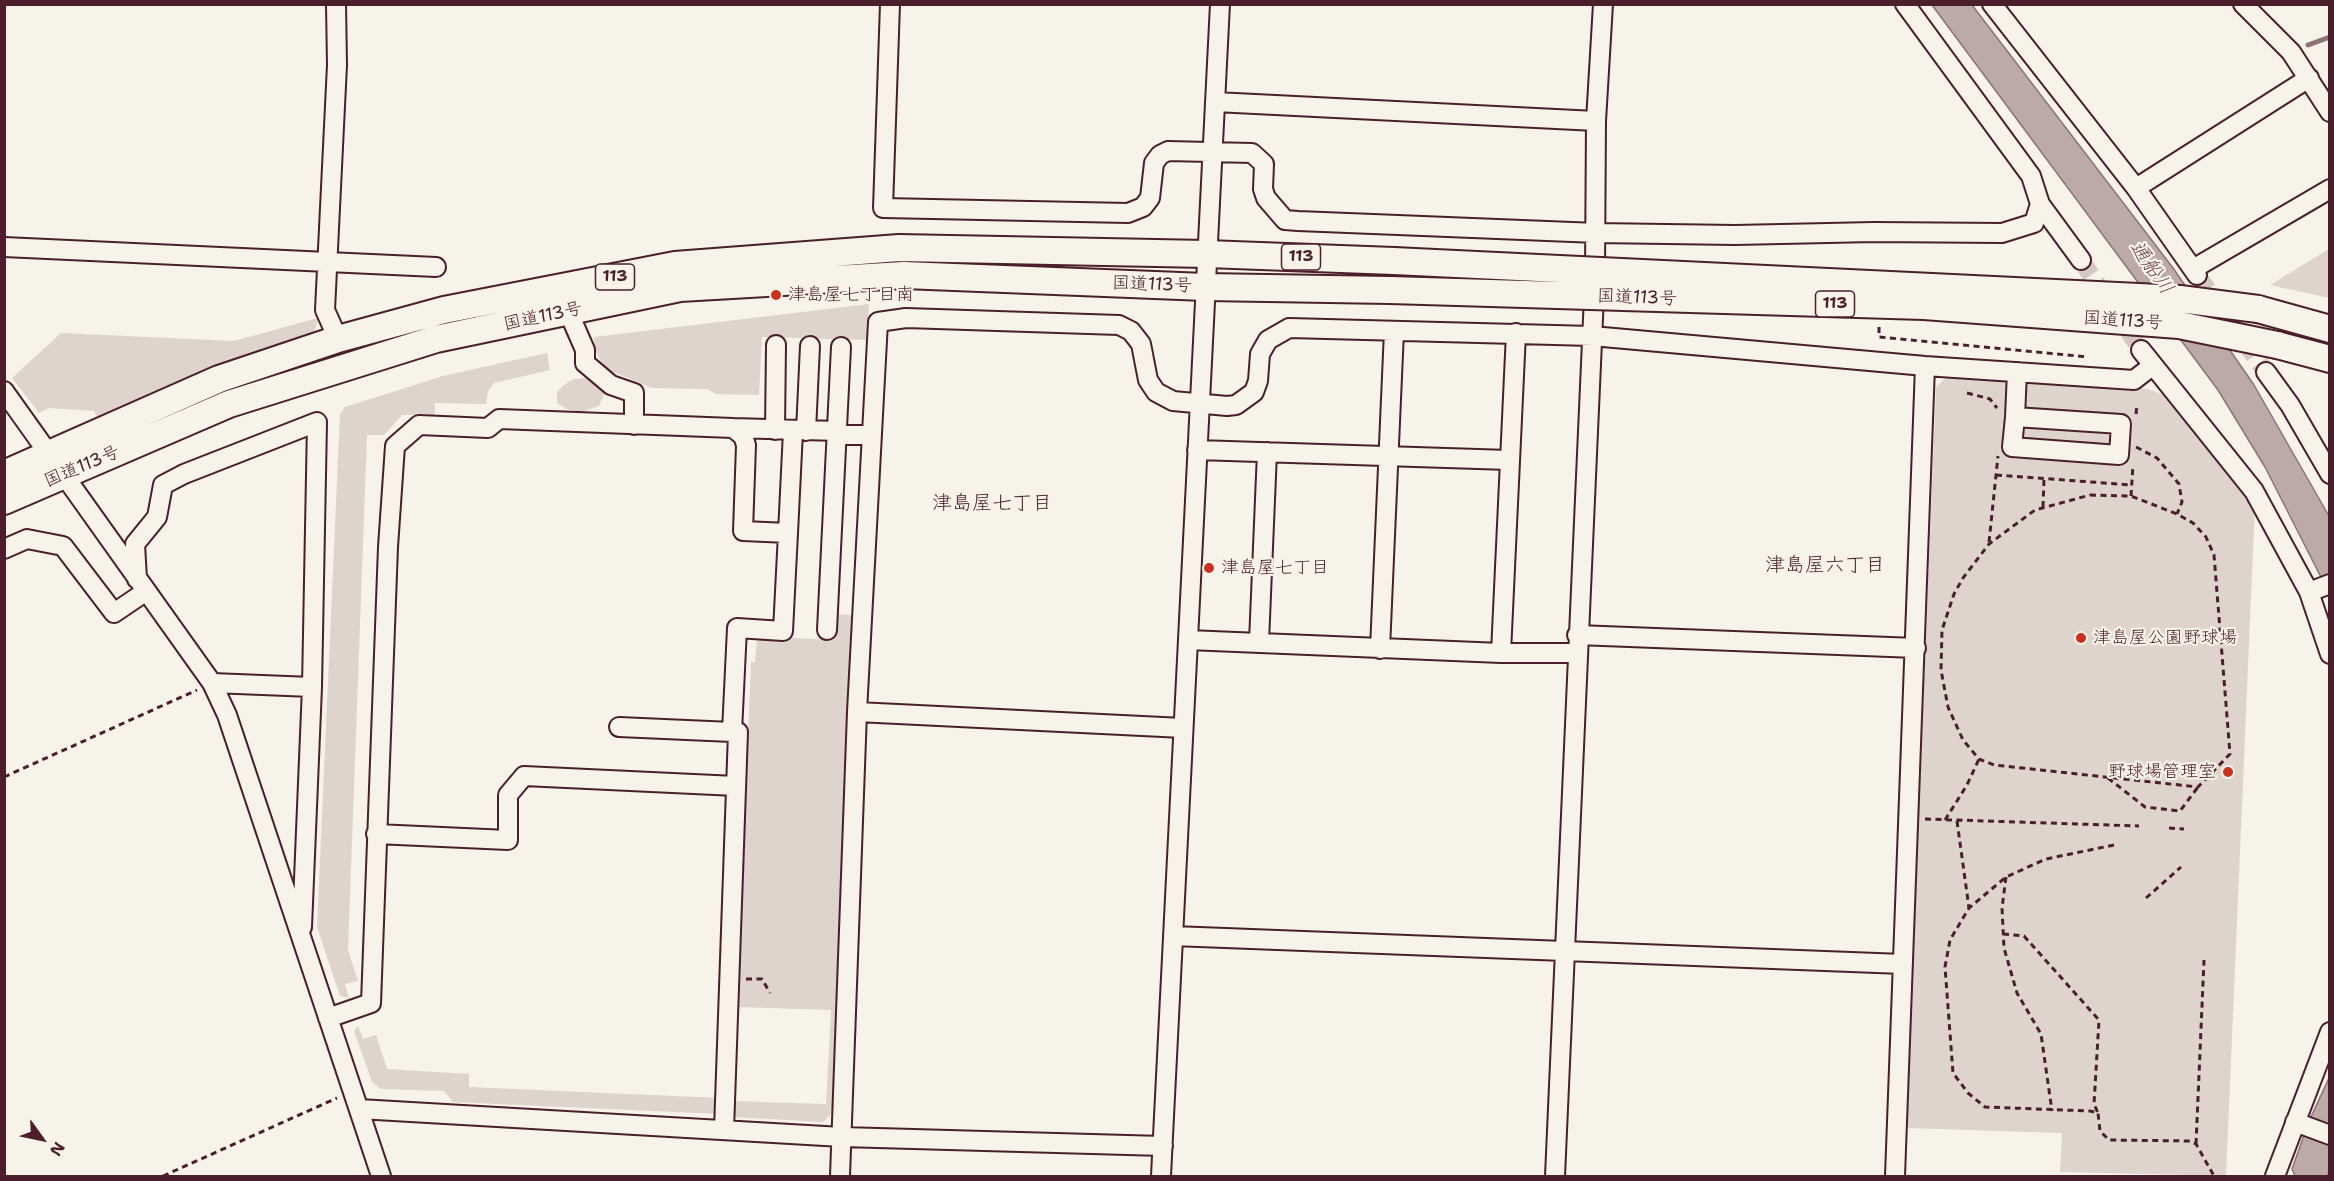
<!DOCTYPE html>
<html>
<head>
<meta charset="utf-8">
<style>
  body { margin:0 }
  #map { position:relative; width:2334px; height:1181px; overflow:hidden; background:#f7f3e8; font-family:"Shantell Sans",sans-serif }
  canvas { display:block }
  .frame { position:absolute; inset:0; border:6px solid #4a1f2b; pointer-events:none }
  .north { position:absolute; left:12px; top:1109px; width:60px; height:60px; -webkit-text-stroke:4px #f7f3e8; paint-order:stroke; rotate:123deg; font-size:16px; font-weight:700; line-height:24px; text-align:center; color:#4a1f2b }
  .north::after { content:''; display:block; margin:auto; width:21px; height:27px; background:#4a1f2b; clip-path:polygon(50% 0,100% 100%,50% 72%,0 100%) }
</style>
</head>
<body>
<div id="map">
<canvas width="2334" height="1181"></canvas>
<div class="frame"></div>
<div class="north">N</div>
</div>
<script>
const ctx = document.querySelector('canvas').getContext('2d');
ctx.lineJoin = 'round';
function paint(path, color) { ctx.fillStyle = color; ctx.fill(path, 'evenodd'); }
const shape = rows => new Path2D(rows.map(r => 'M' + r).join(''));
function trace(path, color, width, dash) { ctx.strokeStyle = color; ctx.lineWidth = width; ctx.lineCap = dash ? 'butt' : 'round'; ctx.setLineDash(dash || []); ctx.stroke(path); }
function drawText(font, color, halo, rows, align = 'center') {
  ctx.font = font + ' "Shantell Sans","Klee One",sans-serif'; ctx.lineWidth = 4.5; ctx.setLineDash([]); ctx.textBaseline = 'middle'; ctx.strokeStyle = halo; ctx.fillStyle = color; for (const [text, x, y, turn = 0] of rows) {
    ctx.save(); ctx.translate(x, y); ctx.rotate((+turn || 0) * Math.PI / 180); ctx.textAlign = isNaN(turn) ? turn : align; if (halo) ctx.strokeText(text, 0, 0); ctx.fillText(text, 0, 0); ctx.restore();
  }
}
const green = shape([
  [2329,249,2329,298,2270,285],
  [869,304,868,340,762,337,759,395,716,394,707,389,652,388,604,368,595,350,594,337],
  [318,318,316,327,309,339,99,420,94,411,49,408,39,413,12,378,61,333,234,341],
  [547,353,550,370,494,383,488,391,486,404,435,403,435,415,402,415,384,435,367,435,348,950,358,981,345,984,349,998,340,996,317,927,340,414,345,407,443,376],
  [1948,376,2148,389,2167,396,2255,504,2226,1176,2060,1172,2062,1133,1906,1128,1936,387],
  [586,378,602,387,605,392,599,406,581,412,567,409,557,403,557,393,562,386,574,379],
  [834,614,856,615,836,1109,823,1122,730,1117,731,1101,826,1104,831,1010,737,1007,751,662,755,662,757,636,833,640],
  [358,1026,363,1039,376,1035,387,1069,469,1074,469,1087,720,1098,719,1114,453,1102,444,1091,381,1089,372,1082,354,1031]
]);
const water = shape([
  [1932,5,1972,5,2173,268,2254,385,2329,516,2329,593,2265,467,2218,390,1932,5],
  [2329,1078,2330,1170,2327,1176,2295,1176,2292,1169,2309,1121,2329,1078]
]);
const stream = shape([
  [2308,45,2330,37]
]);
const minorTunnel = shape([
  [2081,260,2141,350],
  [2197,275,2266,372]
]);
const path = shape([
  [1879,327,1879,337,2088,357],
  [1967,393,1990,399,1997,408],
  [2136,414,2137,404],
  [2136,447,2157,458,2179,484,2182,502,2177,514],
  [1996,475,2132,485],
  [2090,495,2131,496,2177,514,2193,523,2206,537,2214,555,2230,754,2198,787,1994,765,1979,759,1963,740,1948,707,1941,670,1942,630,1954,594,1963,578,1989,544,2035,510,2090,495],
  [2131,496,2133,465],
  [2043,507,2044,479],
  [1989,542,1998,456],
  [4,777,197,690],
  [2108,778,2145,807,2180,811,2198,787],
  [1925,819,2139,826],
  [1945,820,1967,785,1979,759],
  [1957,821,1969,908],
  [2169,828,2184,829],
  [2114,845,2046,859,2006,877,1969,908,1950,940,1945,967,1953,1073,1968,1093,1985,1107,2090,1111,2098,1113,2100,1131,2109,1140,2190,1141,2196,1144,2214,1176],
  [2006,877,2002,908,2004,948,2017,993,2041,1034,2052,1111],
  [2146,898,2181,867],
  [2003,934,2024,936,2099,1020,2094,1104,2098,1113],
  [746,979,762,979,770,993],
  [2196,1144,2204,960],
  [163,1176,337,1098]
]);
const minor = shape([
  [336,4,337,65,325,310,338,339],
  [890,4,883,208,1128,213,1143,207,1150,198,1154,163,1160,155,1168,151,1252,153,1264,164,1263,189,1266,198,1285,220,1298,221,1597,233,1735,235,1874,232,2002,233,2034,223,2040,204,2031,176,1905,4],
  [1992,4,2136,188,2197,275],
  [2243,4,2291,52,2330,112],
  [1215,102,1596,121],
  [2136,188,2309,78],
  [2040,204,2081,260],
  [4,247,436,267],
  [2193,269,2330,189],
  [1595,271,1596,121,1603,4],
  [568,311,585,350,585,363,611,385,634,393,634,425],
  [2141,350,2254,491,2309,592,2330,654],
  [2266,372,2290,405,2330,474],
  [4,391,212,683,227,715,381,1176],
  [2015,417,2012,447,2119,455,2121,424,2015,417,2017,372],
  [733,428,838,431],
  [775,430,776,345],
  [806,431,810,346],
  [838,435,872,435],
  [1197,450,1509,460],
  [788,533,793,431],
  [4,549,27,539,63,546,114,613,145,592],
  [137,579,135,544,157,517,163,485,184,474,317,422,312,687,302,927],
  [2309,592,2330,584],
  [827,630,841,347],
  [1577,635,1916,648],
  [1188,640,1501,653,1577,653],
  [1259,642,1267,452],
  [1380,649,1394,331],
  [1501,653,1516,333],
  [212,683,312,687],
  [857,712,1183,728],
  [619,727,732,732],
  [376,834,508,840,508,795,524,776,736,786],
  [1173,936,1903,964],
  [328,1018,371,1003,388,547,395,446,419,425,488,428,499,419,733,428,743,436,746,445,743,531,788,533,783,631,737,628,732,732,738,732,724,1130],
  [359,1109,842,1137,1163,1146],
  [2295,1122,2330,1135],
  [840,1176,857,712,878,322,906,318,1119,325,1131,331,1141,344,1148,380,1156,392,1173,401,1227,406,1236,405,1254,392,1258,381,1260,354,1268,340,1289,328,1592,336,1925,366,2134,380,2152,366],
  [1161,1176,1220,4],
  [1555,1176,1594,296],
  [1895,1176,1925,366],
  [2275,1176,2330,1032]
]);
const highway = shape([
  [2258,309,2330,329],
  [2277,345,2330,359],
  [4,474,219,379,338,339,444,310,675,265,899,248,1207,254,1394,261],
  [4,501,229,404,436,339,680,288,904,275,1205,287,1390,290]
]);
const highwayBridge = shape([
  [1394,261,2180,299,2258,309],
  [1390,290,1924,306,2179,325,2277,345]
]);
const markers = [
  [776,295,6,"#c8321e"],
  [1209,568,6,"#c8321e"],
  [2081,638,6,"#c8321e"],
  [2228,772,6,"#c8321e"]
];
const shields = [
  [1301,257,39],
  [615,277,39],
  [1835,304,39]
];
const shieldNames = [
  ["113",1301,257],
  ["113",615,277],
  ["113",1835,304]
];
const streetNames = [
  ["国道113号",1152,285,2],
  ["国道113号",1637,298,2],
  ["国道113号",543,317,-12],
  ["国道113号",2123,321,4],
  ["国道113号",82,467,-23]
];
const poiNames = [
  ["津島屋七丁目南",788,295],
  ["津島屋七丁目",1221,568],
  ["津島屋公園野球場",2093,638],
  ["野球場管理室",2216,772,"right"]
];
const waterNames = [
  ["通船川",2151,268,55]
];
const neighbourhoodNames = [
  ["津島屋七丁目",992,504],
  ["津島屋六丁目",1825,566]
];
paint(green, '#ded4cc');
paint(water, '#bcaaa7');
trace(water, '#8e7275', 1.5);
trace(stream, '#8e7275', 5);
trace(minorTunnel, '#d4c9c2', 18, [18, 9]);
trace(minor, '#4a1f2b', 22);
trace(highway, '#4a1f2b', 30);
trace(path, '#4a1f2b', 3, [6, 4.5]);
trace(minor, '#f7f3e8', 18);
trace(highway, '#f7f3e8', 26);
trace(highwayBridge, '#4a1f2b', 30, []);
trace(highwayBridge, '#f7f3e8', 26);
for (const [x, y, r, color] of markers) { const dot = new Path2D(); dot.arc(x, y, r, 0, 2 * Math.PI); ctx.fillStyle = color; ctx.fill(dot); trace(dot, '#f7f3e8', 2); }
for (const [x, y, w] of shields) { const box = new Path2D(); box.roundRect(x - w / 2, y - 13, w, 26, 4.5); ctx.fillStyle = '#f7f3e8'; ctx.fill(box); trace(box, '#4a1f2b', 1.5); }
drawText('bold 16px', '#4a1f2b', null, shieldNames);
drawText('18px', '#4a1f2b', '#f7f3e8', streetNames);
drawText('18px', '#4a1f2b', '#f7f3e8', poiNames, 'left');
drawText('italic 20px', '#6c4950', '#f7f3e8', waterNames);
drawText('20px', '#4a1f2b', '#f7f3e8', neighbourhoodNames);
</script>
</body>
</html>
